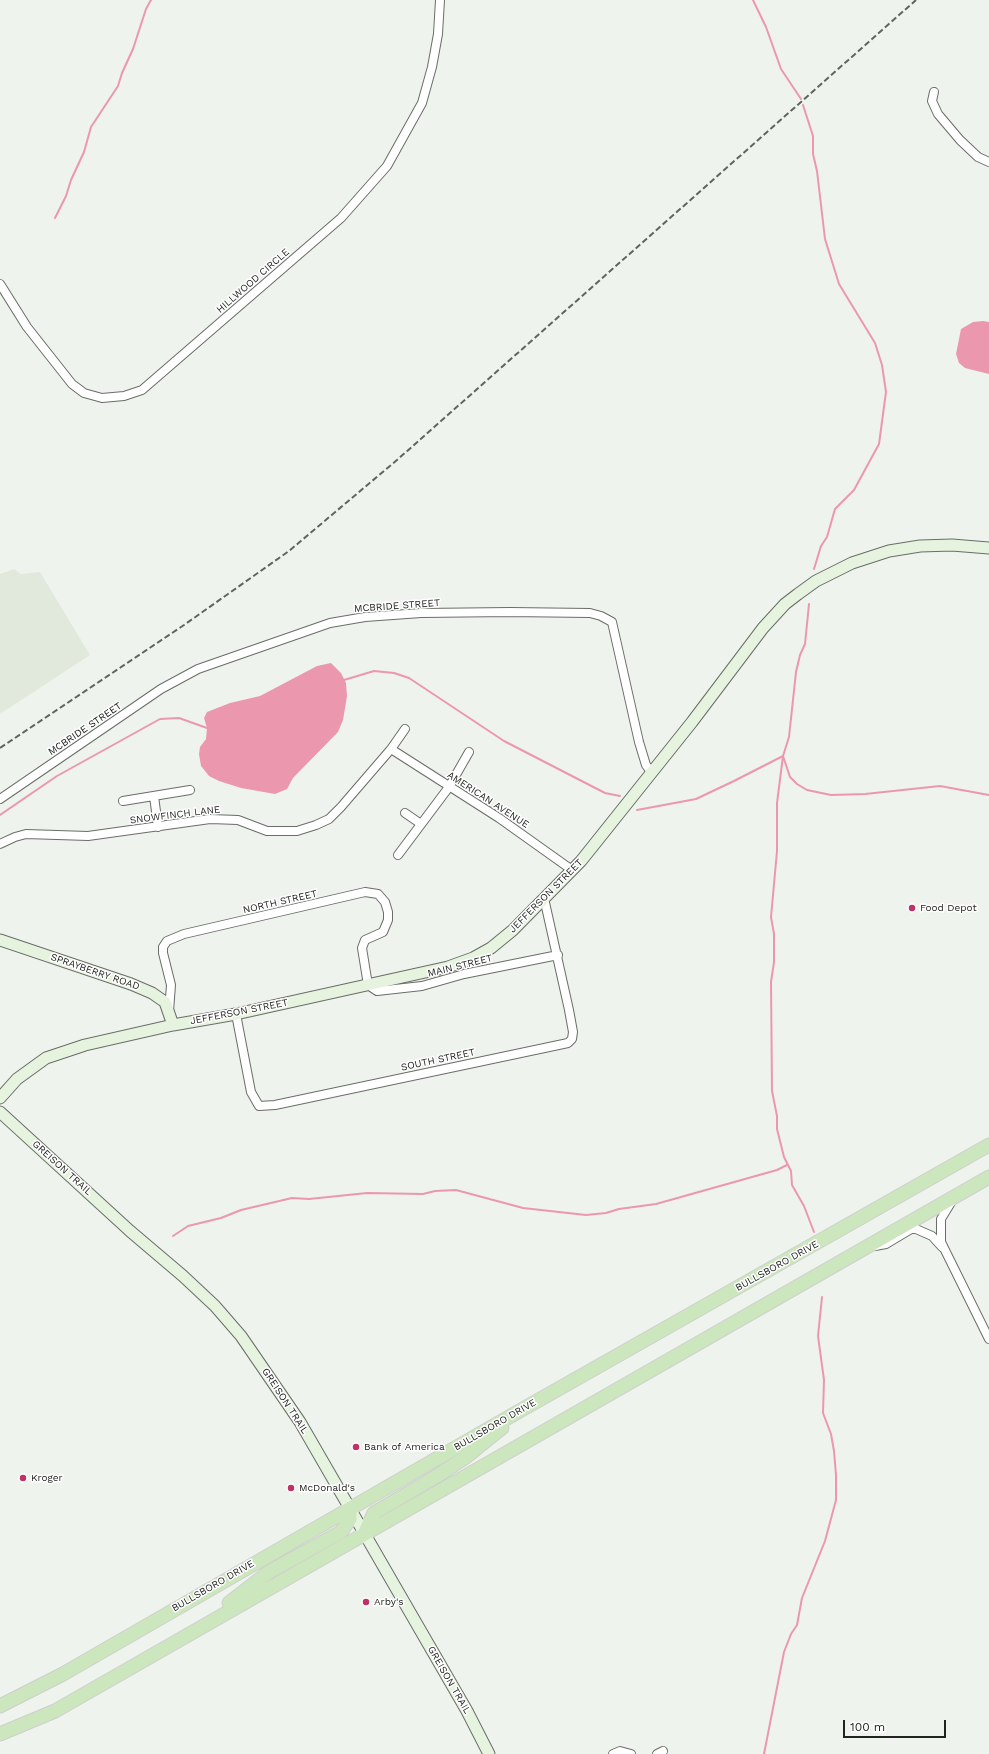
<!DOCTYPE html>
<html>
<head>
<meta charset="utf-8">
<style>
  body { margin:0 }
  #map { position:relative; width:989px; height:1754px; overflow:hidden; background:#eff3ed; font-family:"Work Sans",sans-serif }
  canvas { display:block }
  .scale { position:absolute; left:843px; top:1720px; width:103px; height:18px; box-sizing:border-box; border:2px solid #222321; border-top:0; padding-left:5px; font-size:12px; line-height:14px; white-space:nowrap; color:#222321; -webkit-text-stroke:3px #fff; paint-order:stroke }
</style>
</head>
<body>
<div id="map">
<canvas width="989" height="1754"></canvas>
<div class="scale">100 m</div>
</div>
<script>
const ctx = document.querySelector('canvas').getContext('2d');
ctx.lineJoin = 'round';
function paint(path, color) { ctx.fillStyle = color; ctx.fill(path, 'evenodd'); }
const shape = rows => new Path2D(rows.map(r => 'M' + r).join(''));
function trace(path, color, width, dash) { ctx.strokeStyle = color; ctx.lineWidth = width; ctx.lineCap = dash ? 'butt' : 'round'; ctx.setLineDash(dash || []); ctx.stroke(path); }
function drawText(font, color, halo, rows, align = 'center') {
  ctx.font = font + ' "Work Sans",sans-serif'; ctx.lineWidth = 3; ctx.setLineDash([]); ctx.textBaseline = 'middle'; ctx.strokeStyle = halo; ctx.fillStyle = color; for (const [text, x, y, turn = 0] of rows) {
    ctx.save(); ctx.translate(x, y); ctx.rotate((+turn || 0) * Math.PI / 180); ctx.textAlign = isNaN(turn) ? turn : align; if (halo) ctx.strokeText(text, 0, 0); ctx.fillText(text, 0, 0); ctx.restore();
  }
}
const built = shape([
  [14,569,21,574,40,572,90,655,0,714,0,574]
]);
const water = shape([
  [983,321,989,322,989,374,965,368,959,363,956,354,961,329,973,322],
  [331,663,341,673,346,683,347,696,343,720,338,732,293,778,287,789,275,794,241,788,219,781,209,776,201,766,199,754,200,747,206,739,207,728,204,718,207,712,230,703,260,696,317,666]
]);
const stream = shape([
  [753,0,766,27,781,69,801,99],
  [803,105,813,136,813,154,817,171,825,239,839,284,875,343,882,365,886,392,879,444,854,490,835,509,827,537,821,546,814,569],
  [55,218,66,196,71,180,84,152,91,127,118,86,122,73,133,49,146,9,151,0],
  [809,604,805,644,800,655,796,672,789,737,783,756,777,803,777,851,771,917,774,934,774,962,771,982,772,1091,777,1116,777,1129,784,1157,791,1171,792,1185,804,1206,814,1232],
  [344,680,374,671,394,673,409,678,504,741,605,793,620,796],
  [783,756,790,777,797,784,807,790,831,795,865,794,940,786,989,795],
  [637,810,696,799,734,781,783,756],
  [0,815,57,776,160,719,179,718,207,728],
  [173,1236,188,1226,221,1218,241,1210,292,1198,309,1199,367,1193,423,1194,435,1191,456,1190,523,1208,586,1215,606,1213,619,1209,656,1204,777,1170,787,1165],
  [764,1754,784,1652,791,1634,797,1625,802,1598,825,1541,836,1500,836,1475,834,1451,831,1434,823,1413,824,1380,818,1336,822,1297]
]);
const street = shape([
  [934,92,932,101,938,114,960,140,978,157,989,162],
  [0,284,27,327,72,384,84,393,102,398,124,396,142,390,341,218,387,166,422,103,432,67,438,34,440,0],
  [391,749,499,818,572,870],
  [154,796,158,827],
  [0,799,161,689,198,669,330,623,365,617,421,613,510,612,590,613,601,616,612,622,639,742,646,765,652,773],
  [123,801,190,790],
  [405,813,421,824],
  [0,844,15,837,26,834,88,836,210,819,238,820,267,831,297,831,316,825,329,819,341,807,391,749,405,729],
  [398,855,449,787,469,752],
  [169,1011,171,985,163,953,163,947,167,941,184,934,365,892,378,894,385,902,388,912,388,920,383,932,365,940,362,948,368,985,377,991,422,986,464,974,558,955],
  [236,1014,251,1092,259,1106,275,1105,568,1043,572,1039,573,1032,569,1010,544,898],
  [952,1201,941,1219,941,1242,989,1339],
  [875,1246,886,1244,911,1229,916,1229,932,1236,942,1247],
  [613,1754,620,1751,631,1754],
  [657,1754,663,1751]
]);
const secondary = shape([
  [0,940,131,984,152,993,165,1002,173,1025],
  [0,1098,17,1079,46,1058,85,1045,173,1025,236,1014,448,967,473,958,491,948,513,930,581,861,692,722,763,628,785,604,798,594,816,581,852,563,889,551,920,546,952,545,989,548],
  [0,1112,130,1231,183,1276,215,1306,241,1336,300,1422,467,1711,489,1754]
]);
const primary = shape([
  [364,1534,374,1513,437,1476,466,1457,502,1428],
  [229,1603,269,1572,341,1532,350,1519,350,1508],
  [0,1706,63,1674,523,1409,989,1145],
  [0,1734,55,1711,989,1177]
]);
const rail = shape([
  [0,748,184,625,289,551,397,460,916,0]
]);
const markers = [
  [912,908,4,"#be3267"],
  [356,1447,4,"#be3267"],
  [23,1478,4,"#be3267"],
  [291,1488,4,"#be3267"],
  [366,1602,4,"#be3267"]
];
const streetNames = [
  ["HILLWOOD CIRCLE",253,281,-41],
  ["MCBRIDE STREET",397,606,-4],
  ["MCBRIDE STREET",85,729,-34],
  ["AMERICAN AVENUE",488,800,33],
  ["SNOWFINCH LANE",175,815,-7],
  ["JEFFERSON STREET",546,896,-45],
  ["NORTH STREET",280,902,-13],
  ["MAIN STREET",460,966,-14],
  ["SPRAYBERRY ROAD",95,972,19],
  ["JEFFERSON STREET",239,1012,-11],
  ["SOUTH STREET",438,1060,-12],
  ["GREISON TRAIL",62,1168,42],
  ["BULLSBORO DRIVE",777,1266,-29],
  ["GREISON TRAIL",285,1401,57],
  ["BULLSBORO DRIVE",495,1425,-30],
  ["BULLSBORO DRIVE",213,1586,-30],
  ["GREISON TRAIL",449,1680,60]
];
const poiNames = [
  ["Food Depot",920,908],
  ["Bank of America",364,1447],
  ["Kroger",31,1478],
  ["McDonald's",299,1488],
  ["Arby's",374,1602]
];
paint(built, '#e1e9dd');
paint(water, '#eb98ae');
trace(stream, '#eb98ae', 2);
trace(street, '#6a6d68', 10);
trace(secondary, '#6a6d68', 13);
trace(primary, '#cecfce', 15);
trace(street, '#fff', 8);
trace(secondary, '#e6f3de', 11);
trace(primary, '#cce6bd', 13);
trace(rail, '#61635f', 2, [6, 3]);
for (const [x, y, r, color] of markers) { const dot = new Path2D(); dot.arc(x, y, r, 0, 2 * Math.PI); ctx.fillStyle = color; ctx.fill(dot); trace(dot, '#fff', 1.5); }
drawText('10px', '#222321', '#fff', streetNames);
drawText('10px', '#222321', '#fff', poiNames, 'left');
</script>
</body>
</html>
